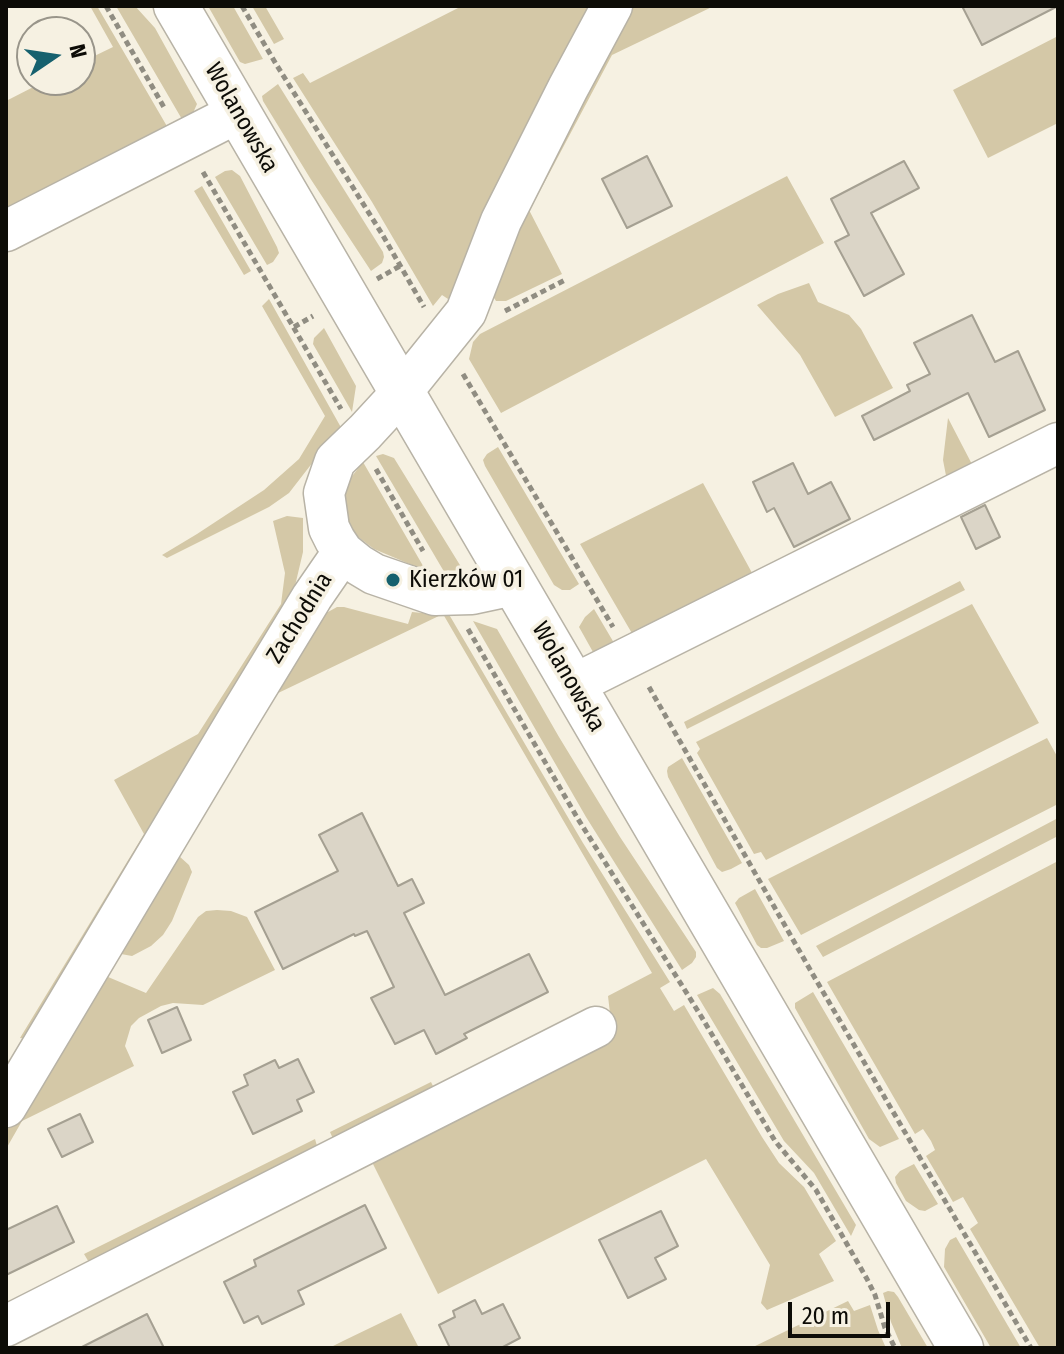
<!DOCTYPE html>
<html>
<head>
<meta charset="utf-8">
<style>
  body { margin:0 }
  #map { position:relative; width:1064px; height:1354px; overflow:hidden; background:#f6f1e2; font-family:"Fira Sans Condensed",sans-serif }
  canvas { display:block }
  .frame { position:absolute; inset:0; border:8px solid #0d0c07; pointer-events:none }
  .north { position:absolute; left:16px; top:16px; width:80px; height:80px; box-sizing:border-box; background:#f6f1e2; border:2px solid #99958a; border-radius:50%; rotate:77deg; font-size:22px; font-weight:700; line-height:32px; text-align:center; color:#0d0c07 }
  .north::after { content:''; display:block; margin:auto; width:28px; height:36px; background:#16616e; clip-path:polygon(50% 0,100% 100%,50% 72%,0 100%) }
  .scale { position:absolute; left:788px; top:1302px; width:102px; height:36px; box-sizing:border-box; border:4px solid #0d0c07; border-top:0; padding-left:10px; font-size:24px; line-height:28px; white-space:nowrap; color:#0d0c07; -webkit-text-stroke:6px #f6f1e2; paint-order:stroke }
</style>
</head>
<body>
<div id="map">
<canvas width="1064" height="1354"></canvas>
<div class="frame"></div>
<div class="north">N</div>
<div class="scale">20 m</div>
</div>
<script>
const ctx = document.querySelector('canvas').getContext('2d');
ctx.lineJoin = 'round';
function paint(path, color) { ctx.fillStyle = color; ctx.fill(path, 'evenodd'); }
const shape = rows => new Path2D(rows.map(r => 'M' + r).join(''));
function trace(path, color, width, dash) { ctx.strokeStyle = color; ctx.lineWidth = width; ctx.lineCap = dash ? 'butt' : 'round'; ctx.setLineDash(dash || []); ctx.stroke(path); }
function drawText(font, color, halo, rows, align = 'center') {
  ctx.font = font + ' "Fira Sans Condensed",sans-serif'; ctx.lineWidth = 7; ctx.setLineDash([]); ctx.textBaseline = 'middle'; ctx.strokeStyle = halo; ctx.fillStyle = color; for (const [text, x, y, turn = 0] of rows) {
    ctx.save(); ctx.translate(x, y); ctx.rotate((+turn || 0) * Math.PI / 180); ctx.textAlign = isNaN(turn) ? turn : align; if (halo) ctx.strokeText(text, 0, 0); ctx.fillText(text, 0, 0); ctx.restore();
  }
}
const green = shape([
  [90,6,97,6,168,128,6,221,6,101,47,80,80,80,80,63,113,47],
  [116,6,135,6,155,28,197,104,193,113,183,121],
  [208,6,233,6,263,59,245,64,240,62],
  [252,6,265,6,284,39,274,44],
  [462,6,599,6,462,286,448,299,442,295,433,306,372,202,293,78,303,73,310,83],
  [628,6,714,6,612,55,532,206,528,208,562,274,506,301,496,301,491,293,506,240],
  [1058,36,1058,123,988,158,953,90],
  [278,84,383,252,384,257,382,263,371,271,310,178,263,101,262,96],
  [232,170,240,176,277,247,279,253,273,262,267,265,215,177,225,171],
  [787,176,824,243,501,413,469,359,473,342,480,334],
  [202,186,251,271,244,275,194,191],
  [809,283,818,302,849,315,861,329,893,388,835,417,800,355,757,305,778,294],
  [269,299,343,431,313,462,289,493,269,507,167,558,162,555,197,534,264,490,299,459,325,416,262,306],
  [324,328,356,386,352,412,313,344,314,338],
  [948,418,976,472,948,486,943,460],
  [498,447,579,584,570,590,562,590,554,585,485,466,483,460,487,454],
  [383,454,394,458,463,570,446,575,376,456],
  [363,462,426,571,374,549,357,536,347,525,343,498,349,480],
  [703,483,757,582,637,642,580,544],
  [287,516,303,518,303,552,294,590,28,1039,20,1038,144,834,114,780,198,734,281,604,285,573,273,521],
  [960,581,965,590,687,729,684,722],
  [972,604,1039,723,766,860,761,852,754,854,697,753,700,749,696,742],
  [321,606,328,612,337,607,344,607,408,624,412,612,433,614,447,611,583,843,670,982,660,988,674,1011,684,1005,762,1137,779,1163,804,1187,836,1241,819,1254,834,1281,767,1310,761,1303,770,1265,706,1159,438,1294,368,1154,611,1022,608,996,652,973,443,614,274,695],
  [594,609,617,648,599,655,593,652,579,627,585,617],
  [473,621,497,629,559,737,620,837,696,952,696,957,692,963,682,970,586,817],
  [1047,738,1058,758,1058,804,801,935,768,879],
  [682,758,742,863,731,869,722,872,717,868,668,777,667,771,668,767],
  [1058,818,1058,836,823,957,816,946],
  [179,856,189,865,192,872,172,921,163,935,151,946,132,956,121,954],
  [1058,861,1058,1348,1040,1348,970,1229,978,1223,963,1197,953,1202,926,1156,935,1150,931,1141,923,1129,915,1134,827,982],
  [755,889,784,941,767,948,761,948,757,945,735,903,739,898],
  [217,910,231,911,247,917,275,970,203,1005,173,1003,161,1006,139,1018,131,1026,125,1046,134,1066,22,1121,6,1149,6,1132,101,974,146,993,198,917,206,911],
  [713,988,720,994,856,1225,851,1236,814,1173,784,1141,697,995],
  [813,992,899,1139,880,1147,869,1139,795,1008,795,1003],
  [431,1082,437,1094,334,1141,330,1132],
  [315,1139,317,1146,93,1269,84,1254],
  [914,1164,938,1204,925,1211,919,1210,906,1201,896,1183,895,1177,900,1171],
  [956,1237,1021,1348,991,1348,944,1267,945,1249,950,1240],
  [888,1291,894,1292,898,1297,928,1348,902,1348,891,1322,883,1293],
  [848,1301,854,1311,870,1305,878,1330,886,1348,751,1348],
  [401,1313,419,1348,329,1348,343,1341]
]);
const building = shape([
  [962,6,1058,6,982,45,962,6],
  [647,156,672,206,627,228,602,179,647,156],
  [904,161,919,188,871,213,904,274,864,296,835,242,849,235,831,199,904,161],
  [972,315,995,362,1018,351,1045,410,989,437,968,393,874,440,862,416,910,391,907,385,930,374,914,343,972,315],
  [793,463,808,494,831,482,850,519,794,547,774,508,767,512,753,482,793,463],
  [985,505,1000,537,976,549,961,517,985,505],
  [362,813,398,886,412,879,424,903,404,913,445,995,529,954,548,992,464,1034,467,1038,436,1054,424,1030,395,1044,371,998,394,987,367,931,355,936,354,934,283,969,255,912,338,871,319,835,362,813],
  [177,1007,191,1040,162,1053,148,1020,177,1007],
  [298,1059,314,1092,297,1100,302,1111,253,1134,233,1092,248,1085,244,1075,275,1060,279,1068,298,1059],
  [80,1114,93,1142,62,1157,48,1129,80,1114],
  [365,1205,386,1248,298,1291,304,1304,262,1324,258,1316,244,1323,224,1282,256,1266,254,1260,365,1205],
  [57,1206,74,1242,6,1275,6,1230,57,1206],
  [661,1211,678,1246,655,1258,666,1279,628,1298,599,1240,661,1211],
  [475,1300,482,1314,503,1304,520,1338,501,1348,450,1348,439,1325,455,1317,453,1311,475,1300],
  [147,1314,164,1348,80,1348,147,1314]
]);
const path = shape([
  [106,6,165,109],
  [242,6,276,64,382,234,424,307],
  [203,172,341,409],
  [377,279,400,266],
  [505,311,565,280],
  [294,327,313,316],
  [463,374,613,627],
  [376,469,423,551],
  [468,629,578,819,701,1016,775,1141,816,1190,867,1279,875,1295,885,1328,895,1348],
  [649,687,812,973,1031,1348]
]);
const minor = shape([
  [6,231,237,113],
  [514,585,472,594,435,595,374,574,359,565,343,552,335,540,329,528,324,493,335,461,365,432,401,393,466,312,501,221,568,88,612,6],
  [573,685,1058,443],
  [6,1107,239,717,312,597,343,552],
  [6,1326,596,1027]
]);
const major = shape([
  [176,6,961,1348]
]);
const markers = [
  [393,580,8,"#16616e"]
];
const streetNames = [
  ["Wolanowska",241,118,60],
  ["Zachodnia",300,618,-58],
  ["Wolanowska",568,677,60]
];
const poiNames = [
  ["Kierzków 01",409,580]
];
paint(green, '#d4c8a7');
paint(building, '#dbd5c7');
trace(building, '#a5a092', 2);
trace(minor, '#b8b3a6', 43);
trace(major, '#b8b3a6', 47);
trace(path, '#908d82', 5, [6, 4]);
trace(minor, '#fff', 40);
trace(major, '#fff', 44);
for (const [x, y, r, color] of markers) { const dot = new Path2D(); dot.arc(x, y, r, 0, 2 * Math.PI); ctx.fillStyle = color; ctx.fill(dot); trace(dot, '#f6f1e2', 3); }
drawText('24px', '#0d0c07', '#f6f1e2', streetNames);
drawText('24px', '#0d0c07', '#f6f1e2', poiNames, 'left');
</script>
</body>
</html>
